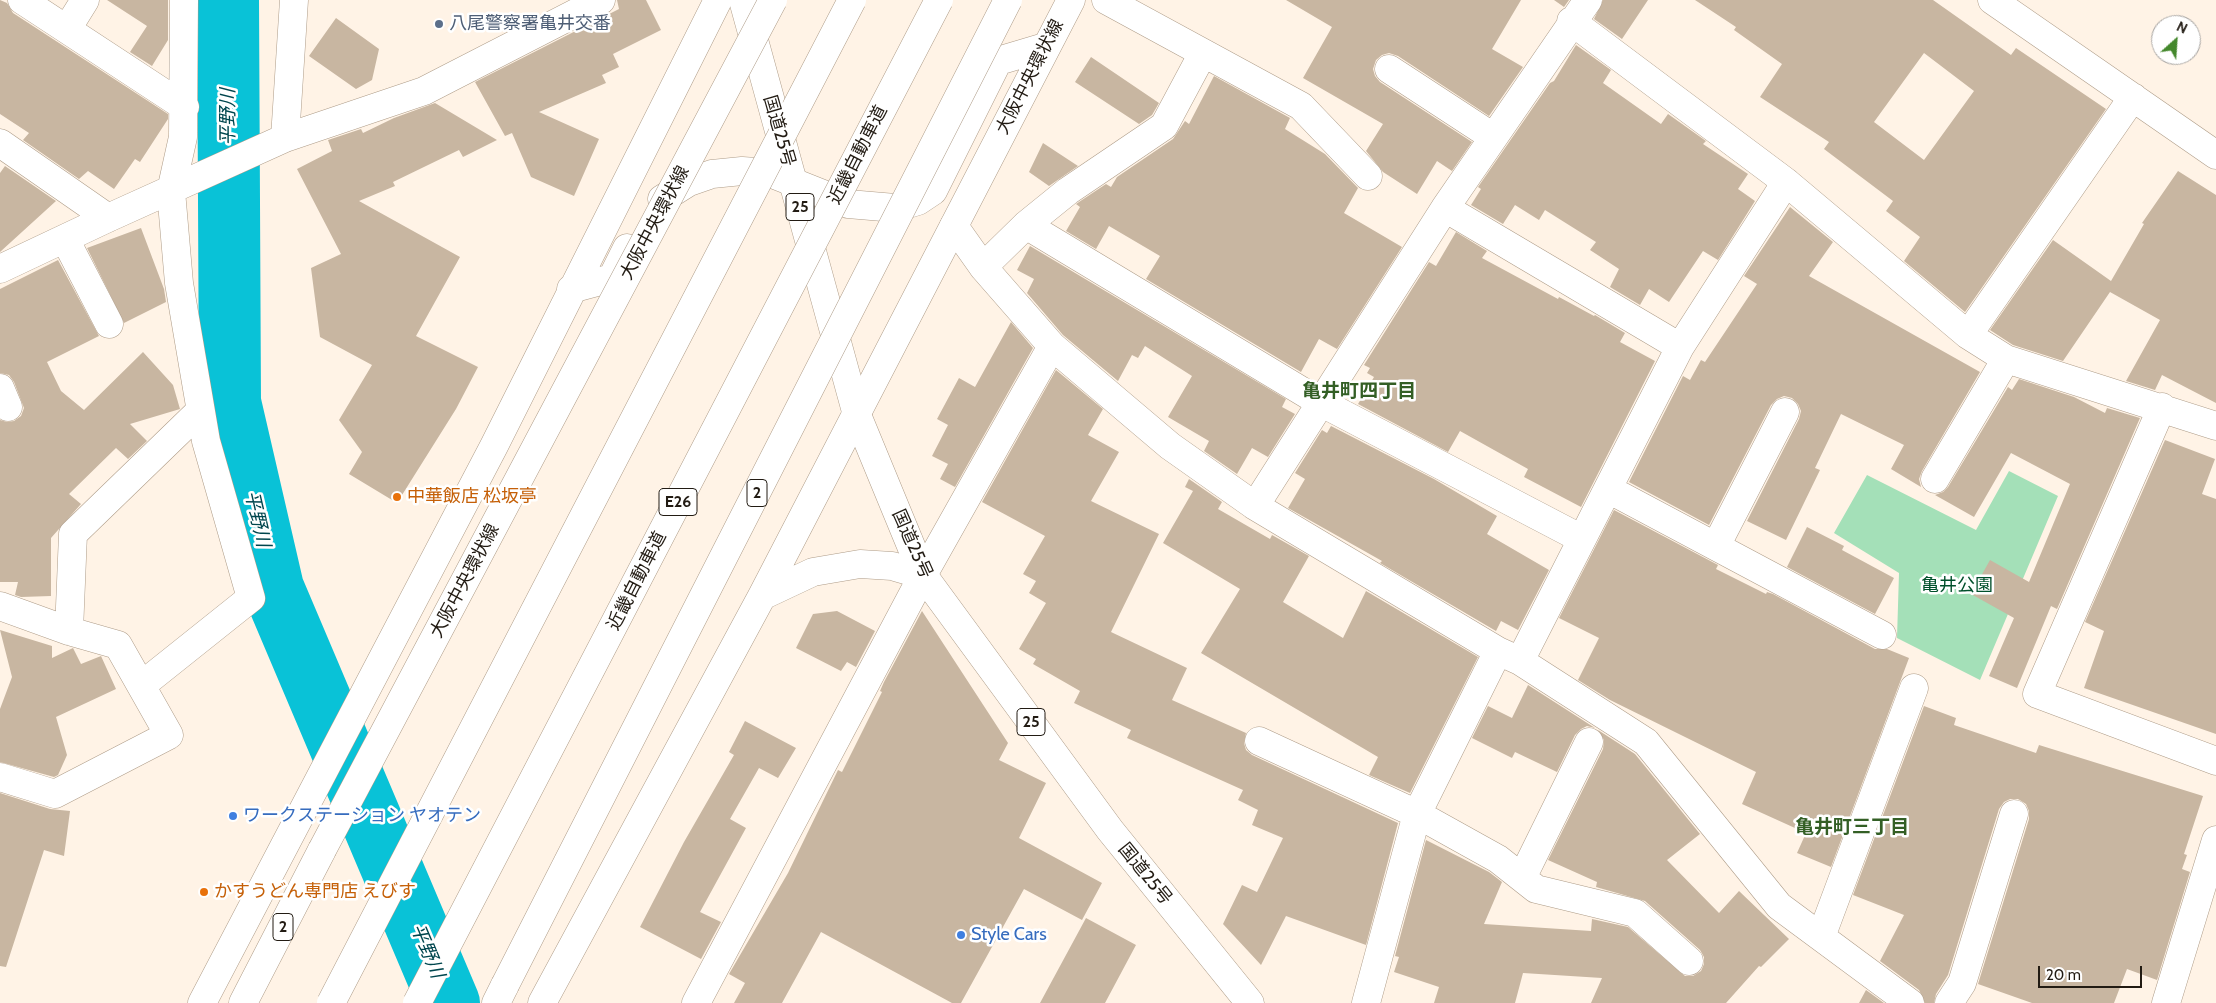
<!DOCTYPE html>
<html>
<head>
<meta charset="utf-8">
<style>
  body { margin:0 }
  #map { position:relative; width:2216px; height:1003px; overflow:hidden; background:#fff3e6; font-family:Cabin,sans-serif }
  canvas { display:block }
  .north { position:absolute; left:2151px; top:15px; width:50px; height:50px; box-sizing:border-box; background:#fff; border:1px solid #a7a4a1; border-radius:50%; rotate:26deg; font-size:14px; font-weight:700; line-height:20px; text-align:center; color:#221b13 }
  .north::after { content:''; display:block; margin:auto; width:18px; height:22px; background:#44882c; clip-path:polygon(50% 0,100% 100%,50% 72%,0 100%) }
  .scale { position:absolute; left:2038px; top:966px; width:104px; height:22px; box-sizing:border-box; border:2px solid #221b13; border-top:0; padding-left:6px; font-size:15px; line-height:18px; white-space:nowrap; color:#221b13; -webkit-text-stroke:4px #fff; paint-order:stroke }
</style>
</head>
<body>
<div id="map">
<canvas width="2216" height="1003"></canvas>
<div class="north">N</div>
<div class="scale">20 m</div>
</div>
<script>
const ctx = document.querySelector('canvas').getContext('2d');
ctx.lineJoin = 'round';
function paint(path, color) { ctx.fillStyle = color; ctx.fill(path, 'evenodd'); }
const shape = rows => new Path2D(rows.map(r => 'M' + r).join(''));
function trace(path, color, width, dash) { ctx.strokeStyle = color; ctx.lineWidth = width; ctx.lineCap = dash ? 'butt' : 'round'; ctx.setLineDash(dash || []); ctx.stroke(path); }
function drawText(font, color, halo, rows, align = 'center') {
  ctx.font = font + ' Cabin,"Noto Sans JP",sans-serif'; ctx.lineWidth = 5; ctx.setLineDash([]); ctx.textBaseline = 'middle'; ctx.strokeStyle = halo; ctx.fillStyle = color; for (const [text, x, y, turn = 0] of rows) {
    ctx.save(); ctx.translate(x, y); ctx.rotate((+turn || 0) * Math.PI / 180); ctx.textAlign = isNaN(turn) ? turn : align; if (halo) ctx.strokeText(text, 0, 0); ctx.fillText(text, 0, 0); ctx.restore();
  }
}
const green = shape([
  [2009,471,2058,496,1980,680,1897,638,1899,573,1834,533,1867,475,1976,530]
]);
const river = shape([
  [228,0,230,402,273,588,449,1003]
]);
const building = shape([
  [0,0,7,3,13,13,168,114,168,119,140,162,135,159,114,189,88,171,79,179,23,140,29,133,0,114],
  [107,0,168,0,168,40,152,66,130,52,147,26],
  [617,0,646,0,661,30,613,54,619,67,602,75,606,83,539,112,599,139,574,196,531,177,512,133,505,136,475,82,619,9],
  [1286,0,1521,0,1492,49,1523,67,1489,116,1398,56,1389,53,1382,55,1376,60,1373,69,1375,76,1380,82,1472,142,1452,171,1437,161,1417,194,1383,172,1366,151,1383,124,1303,78,1332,27],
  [1554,0,1569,0,1564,7],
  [1603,0,1648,0,1622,39,1594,19],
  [1695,0,1933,0,2011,55,2016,48,2106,109,1965,312,1904,261,1920,237,1886,211,1893,201,1824,149,1829,142,1760,97,1782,64,1734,30,1736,27],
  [1924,53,1974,91,1924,160,1874,122],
  [336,18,379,49,372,80,356,89,309,56],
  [1576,45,1611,70,1603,83,1661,124,1668,114,1706,141,1703,144,1748,174,1738,189,1755,201,1718,260,1703,251,1669,302,1649,289,1640,305,1610,287,1619,269,1590,250,1596,242,1545,210,1539,220,1515,205,1503,224,1471,205,1481,189,1478,187,1550,83,1554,81],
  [1091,57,1159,103,1152,115,1139,124,1075,82],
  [1214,76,1290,118,1285,129,1325,154,1358,188,1344,213,1402,247,1337,349,1319,339,1301,372,1146,279,1160,256,1109,226,1096,249,1066,231,1080,207,1076,204,1106,184,1111,187,1117,177,1173,139,1185,121,1189,124],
  [435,103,497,140,463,157,459,150,393,182,395,186,359,201,460,257,416,336,478,367,456,409,397,503,349,474,362,452,339,420,372,365,320,337,311,268,341,254,297,169,332,151,328,140,361,129,363,133,394,118],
  [1043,143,1078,166,1049,186,1029,172],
  [5,166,56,201,0,252,0,173],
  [2178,171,2216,195,2216,403,2162,375,2155,390,2126,381,2160,320,2110,292,2063,361,2013,345,1990,330,2053,240,2111,281,2144,224,2142,223],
  [1790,207,1833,242,1809,276,1980,372,1922,471,1919,479,1921,487,1891,469,1904,445,1841,414,1815,468,1820,470,1786,540,1747,521,1799,419,1801,411,1798,404,1792,398,1784,396,1777,399,1771,405,1709,525,1629,482,1683,376,1690,380,1701,360,1705,362,1757,284,1744,276],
  [141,228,164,289,166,302,124,323,87,248],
  [1456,232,1487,251,1482,258,1558,299,1559,297,1594,316,1595,315,1625,333,1620,342,1655,361,1581,507,1524,477,1528,469,1460,431,1448,452,1358,404,1374,377,1367,373,1370,368,1364,365,1429,262,1436,266],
  [1030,246,1286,399,1282,407,1295,414,1268,457,1252,448,1237,474,1204,451,1209,441,1168,417,1192,376,1145,346,1138,358,1132,355,1118,381,1063,335,1027,293,1034,279,1017,270],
  [58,260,99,336,47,362,61,391,84,410,143,352,173,385,180,409,130,424,147,441,128,459,116,448,69,494,81,504,51,538,51,596,21,597,15,595,18,582,0,582,0,420,7,422,14,421,21,416,24,408,14,382,9,375,0,373,0,289],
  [1011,322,1033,348,955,487,940,479,948,464,932,456,948,425,937,419,959,378,975,387],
  [1056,370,1103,409,1088,435,1119,452,1091,501,1159,534,1111,632,1187,668,1172,700,1246,733,1244,743,1246,750,1252,755,1398,823,1366,945,1286,916,1261,965,1223,924,1242,885,1257,892,1283,838,1252,825,1258,810,1238,800,1243,790,1127,738,1131,730,1074,703,1080,691,1033,664,1036,659,1019,649,1046,603,1029,593,1036,581,1023,574,1045,536,982,502],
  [2019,379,2074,397,2105,413,2107,408,2140,418,2057,609,2051,606,2017,688,1989,676,2014,618,1971,594,1990,560,2029,582,2070,484,2011,453,1974,517,1935,495,1943,492,1948,487,2008,387,2012,390],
  [1331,426,1434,479,1497,516,1487,534,1549,570,1518,630,1501,621,1496,631,1380,563,1382,561,1288,508,1305,479,1295,473,1322,430,1327,433],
  [2165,440,2215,459,2202,494,2216,499,2216,734,2084,688,2104,631,2085,622],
  [1189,479,1222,502,1218,509,1270,539,1272,535,1309,556,1283,602,1343,638,1366,591,1478,657,1410,793,1369,775,1378,757,1201,653,1240,589,1163,543,1193,491,1185,487],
  [1614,510,1718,565,1716,569,1766,594,1767,592,1773,594,1875,649,1887,649,1909,658,1831,867,1797,853,1806,833,1742,804,1756,772,1610,700,1578,680,1599,638,1559,618],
  [1807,527,1844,546,1842,550,1894,578,1875,614,1787,567],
  [837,611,875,631,856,667,847,662,841,671,796,648,813,614],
  [922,611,1008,743,999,760,1046,783,1019,838,1102,883,1082,920,1024,889,961,1003,952,1003,821,932,782,1003,734,1003,745,983,729,974,788,873,838,770,842,772,882,692,880,691,884,682],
  [0,630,52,646,52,658,73,648,81,664,101,656,116,689,56,717,67,755,58,775,54,777,0,762,0,709,12,677],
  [1528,685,1595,728,1587,726,1581,729,1575,735,1557,772,1515,752,1512,758,1472,738,1488,706,1512,718],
  [1924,706,1956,718,1954,725,2036,753,2039,745,2203,796,2184,854,2187,855,2182,869,2190,872,2157,980,2127,969,2114,1003,2032,1003,1978,984,2029,819,2029,811,2026,804,2018,799,2010,799,2004,802,1999,809,1948,975,1936,994,1934,1003,1925,1003,1919,990,1880,961,1904,915,1853,895],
  [745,721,796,748,778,778,759,768,730,819,746,828,700,912,721,922,701,959,640,927,684,842,734,755,729,752],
  [1598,730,1635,754,1700,834,1667,860,1719,913,1739,891,1789,939,1761,967,1759,966,1726,1003,1591,1003,1602,978,1523,973,1515,1003,1434,1003,1439,987,1394,972,1399,957,1395,956,1426,840,1489,872,1502,882,1484,924,1591,931,1592,919,1628,927,1685,976,1693,976,1701,971,1704,964,1704,957,1700,950,1645,901,1596,887,1597,882,1548,860,1603,749,1604,740],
  [0,793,50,809,70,811,64,856,44,850,6,967,0,966],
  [1086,918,1136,945,1105,1003,1040,1003],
  [1866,990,1884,1003,1859,1003]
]);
const minor = shape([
  [22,0,185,107],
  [1106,0,1301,106,1368,176],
  [1992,0,2216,155],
  [1571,21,1786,182,1968,335,2006,359,2216,426],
  [67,29,85,0],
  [1389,69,1493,137],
  [285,138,294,0],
  [0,143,108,218],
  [1445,208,1680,347],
  [1026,225,1320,402,1582,539],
  [954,226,983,267,1052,346,1170,446,1255,506,1498,651,1520,661,1646,742,1779,906,1910,1003],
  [65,239,109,324],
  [983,267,1026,225,1068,191,1164,126,1203,53],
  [0,269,108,218,285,138,424,91,601,0],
  [1968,335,2133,97],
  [0,388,8,407],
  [2162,407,2037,694,2216,761],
  [1935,479,2006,359],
  [1608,489,1882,635],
  [1255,506,1445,208,1588,0],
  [1716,546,1785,412],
  [0,606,69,631,118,645,169,735,55,794,0,777],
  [69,631,73,534,200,411],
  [1520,661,1680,347,1786,182],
  [142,685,251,598,206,441,179,283,171,191,183,137,184,0],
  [1259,741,1417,814,1498,859,1536,889,1635,913,1689,961],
  [1522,878,1589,742],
  [1821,937,1914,688],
  [696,1003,923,575,1052,346],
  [1366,1003,1417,814,1498,651],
  [1949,1003,1962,983,2014,814],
  [2166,1003,2216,840]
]);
const major = shape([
  [662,199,689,182,712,174,742,171,770,173,848,204,895,208,918,201,933,191,998,61,1045,47],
  [571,289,612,278,627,248],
  [762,596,813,572,860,564,892,566,923,575],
  [202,1003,494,446,718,0],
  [243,1003,322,850],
  [496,1003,505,985],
  [542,1003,762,596,1071,0]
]);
const highway = shape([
  [743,0,857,415,923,575,1110,830,1250,1003]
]);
const majorBridge = shape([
  [322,850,773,0],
  [505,985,1008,0]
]);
const highwayBridge = shape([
  [331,1003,852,0],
  [417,1003,939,0]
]);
const markers = [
  [439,24,5,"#5c6f8a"],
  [397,497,5,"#e8710a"],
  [233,816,5,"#3f7fe0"],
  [204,892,5,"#e8710a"],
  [961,935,5,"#3f7fe0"]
];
const shields = [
  [800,207,28],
  [757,493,20],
  [678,502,38],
  [1031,722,28],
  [283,927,20]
];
const shieldNames = [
  ["25",800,207],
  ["2",757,493],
  ["E26",678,502],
  ["25",1031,722],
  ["2",283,927]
];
const serviceNames = [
  ["八尾警察署亀井交番",449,24]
];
const streetNames = [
  ["大阪中央環状線",1030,77,-63],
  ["国道25号",779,131,74],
  ["近畿自動車道",858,155,-63],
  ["大阪中央環状線",655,223,-62],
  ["国道25号",912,544,66],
  ["大阪中央環状線",465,581,-62],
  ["近畿自動車道",637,581,-63],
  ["国道25号",1145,874,51]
];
const foodNames = [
  ["中華飯店 松坂亭",407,497],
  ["かすうどん専門店 えびす",214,892]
];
const parkNames = [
  ["亀井公園",1957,586]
];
const shopNames = [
  ["ワークステーション ヤオテン",243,816],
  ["Style Cars",971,935]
];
const waterNames = [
  ["平野川",228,117,-90],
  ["平野川",257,519,77],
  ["平野川",427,951,67]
];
const neighbourhoodNames = [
  ["亀井町四丁目",1359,391],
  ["亀井町三丁目",1852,827]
];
paint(green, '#a4e0b8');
trace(river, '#09c2d7', 62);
paint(building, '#c8b6a1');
trace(minor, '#ae9c88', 29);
trace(major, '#ae9c88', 29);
trace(highway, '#ae9c88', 29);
trace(minor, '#fff', 28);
trace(major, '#fff', 28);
trace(highway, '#fff', 28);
trace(majorBridge, '#ae9c88', 29, []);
trace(highwayBridge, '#ae9c88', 29, []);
trace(majorBridge, '#fff', 28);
trace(highwayBridge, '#fff', 28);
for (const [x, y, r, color] of markers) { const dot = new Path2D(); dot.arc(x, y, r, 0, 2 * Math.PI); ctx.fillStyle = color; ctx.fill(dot); trace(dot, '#fff', 2); }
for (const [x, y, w] of shields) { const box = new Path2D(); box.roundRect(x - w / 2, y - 13.5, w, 27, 4); ctx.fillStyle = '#fff'; ctx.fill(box); trace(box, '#221b13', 1); }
drawText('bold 16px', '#221b13', null, shieldNames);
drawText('18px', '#4e5e75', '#fff', serviceNames, 'left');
drawText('18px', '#221b13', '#fff', streetNames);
drawText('18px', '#c56008', '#fff', foodNames, 'left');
drawText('18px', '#00502b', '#fff', parkNames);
drawText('18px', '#366cbe', '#fff', shopNames, 'left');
drawText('italic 19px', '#00464e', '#fff', waterNames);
drawText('bold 19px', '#335f25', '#fff', neighbourhoodNames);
</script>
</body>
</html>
